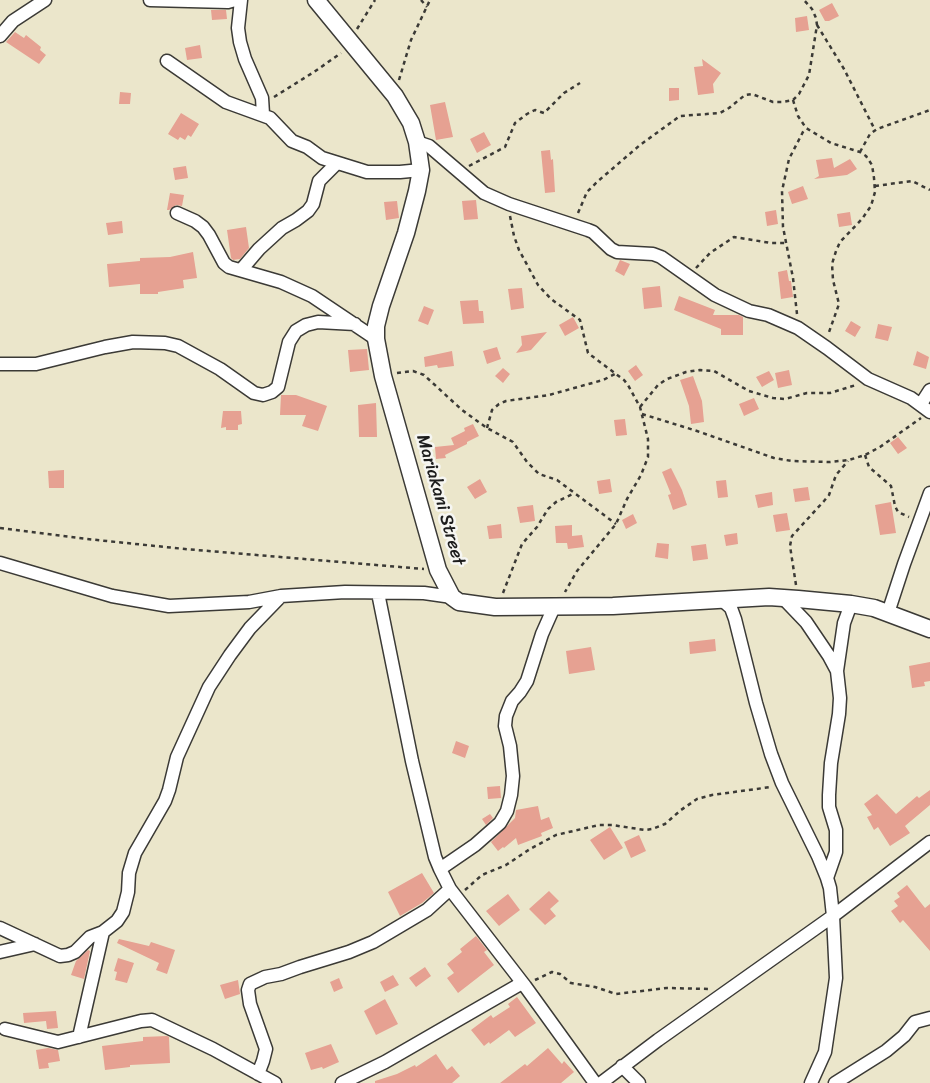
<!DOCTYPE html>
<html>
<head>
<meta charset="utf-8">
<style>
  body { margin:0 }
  canvas { display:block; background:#ebe6cb }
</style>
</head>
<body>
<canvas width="930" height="1083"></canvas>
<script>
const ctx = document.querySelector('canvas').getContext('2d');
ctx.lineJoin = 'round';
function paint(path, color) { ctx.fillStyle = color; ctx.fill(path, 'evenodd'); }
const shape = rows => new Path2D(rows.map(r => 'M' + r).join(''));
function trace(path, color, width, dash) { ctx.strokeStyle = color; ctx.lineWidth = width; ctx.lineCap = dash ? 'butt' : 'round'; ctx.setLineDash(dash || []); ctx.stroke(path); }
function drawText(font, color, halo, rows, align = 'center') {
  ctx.font = font + ' Sriracha,sans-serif'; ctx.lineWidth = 5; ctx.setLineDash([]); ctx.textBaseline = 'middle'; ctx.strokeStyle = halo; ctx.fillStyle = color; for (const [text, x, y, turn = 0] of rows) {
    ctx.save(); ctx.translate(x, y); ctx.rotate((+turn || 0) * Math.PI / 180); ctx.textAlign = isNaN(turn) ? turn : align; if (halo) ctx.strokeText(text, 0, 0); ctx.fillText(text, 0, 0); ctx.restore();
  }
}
const building = shape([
  [832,3,839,16,829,21,825,21,819,10],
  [211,10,226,10,227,19,212,20],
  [807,16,809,30,796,32,795,18],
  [15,32,24,38,26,35,41,47,40,50,46,55,39,64,6,42],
  [200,45,202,58,187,60,185,48],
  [702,59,721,73,713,84,714,93,698,95,694,67,703,66],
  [669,88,679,88,679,100,669,101],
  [120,92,131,93,130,104,119,104],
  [445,102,453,137,436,140,430,105],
  [181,113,199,124,191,137,188,135,185,140,180,137,178,140,168,134],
  [484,132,491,145,477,153,470,139],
  [550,150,551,160,553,159,555,192,545,193,541,151],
  [832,158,834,168,850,159,857,169,847,175,814,179,819,176,816,160],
  [186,166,188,178,175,180,173,168],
  [803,186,808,199,792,204,788,192],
  [170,193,184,195,182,206,176,205,169,210,167,210],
  [476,200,478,219,464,220,462,201],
  [397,201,399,218,386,220,384,202],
  [776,210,778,224,767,226,765,212],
  [850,212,852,225,839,227,837,214],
  [122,221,123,233,108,235,106,223],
  [246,227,249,248,240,259,233,260,231,258,227,230],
  [193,252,197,278,183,280,184,288,158,292,158,294,140,294,140,284,109,287,107,264,140,261,140,258,170,257],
  [620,260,630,264,624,276,615,271],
  [787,270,789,281,791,281,793,297,781,299,778,272],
  [660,286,662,307,644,309,642,288],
  [522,288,524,308,511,310,508,289],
  [679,296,715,310,713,315,739,315,743,317,743,335,721,335,721,329,674,310],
  [478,300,479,311,483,311,484,323,463,324,460,301],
  [424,306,434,310,428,325,418,321],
  [573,317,579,328,565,336,559,325],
  [851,321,861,327,855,337,845,331],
  [878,324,892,327,888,341,875,338],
  [547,332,531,350,516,353,522,345,521,336],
  [497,347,501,359,487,364,483,351],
  [367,349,369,370,350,372,348,350],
  [452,351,454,366,438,368,437,365,425,367,424,357],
  [917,351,929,357,926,369,913,365],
  [636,365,643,375,635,381,628,371],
  [503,368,510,374,503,383,495,376],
  [789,370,792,385,778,388,775,373],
  [769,371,774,380,762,387,756,377],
  [693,376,702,401,704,422,691,424,689,406,680,380],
  [281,395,296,395,327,406,318,431,302,426,306,415,280,415],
  [754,398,759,409,744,416,739,404],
  [376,403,377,437,359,437,358,405],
  [223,411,241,411,242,424,238,425,238,430,226,430,226,427,221,428],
  [625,419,627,435,616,436,614,420],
  [473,424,479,436,467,442,467,444,445,455,446,458,436,459,435,447,454,445,451,438,465,431,464,428],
  [898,437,907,448,898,454,890,443],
  [671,468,682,490,687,505,673,510,668,495,671,494,662,472],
  [64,470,64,488,49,488,48,471],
  [480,479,487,492,475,499,467,487],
  [610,479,612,492,599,494,597,481],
  [726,480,728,497,718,498,716,481],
  [808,487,810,500,795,502,793,489],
  [772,492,773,505,758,508,755,495],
  [891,502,896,533,880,535,875,505],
  [533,505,535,521,520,523,517,507],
  [787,513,790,530,776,532,773,515],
  [633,514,637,523,626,529,622,520],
  [501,524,502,538,489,539,487,526],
  [572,525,572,536,582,535,584,547,568,549,567,543,556,543,555,526],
  [737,533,738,544,726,546,724,535],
  [657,543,669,544,668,559,655,557],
  [706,544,708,559,693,561,691,546],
  [715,639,716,651,690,654,689,642],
  [591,647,595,670,569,674,566,651],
  [930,662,930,681,924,682,925,686,912,688,909,666],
  [456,741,469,746,465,758,452,753],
  [500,786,501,798,488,799,487,787],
  [930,790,930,805,905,826,910,833,890,846,878,827,874,830,867,817,872,815,864,804,877,794,896,814,917,796,919,798],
  [538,806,541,820,549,817,553,828,541,833,542,836,518,845,516,838,504,848,503,847,498,851,491,842,515,818,516,810],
  [490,814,493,818,486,825,482,819],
  [610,827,623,848,604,860,590,840],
  [639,835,646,851,631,858,624,842],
  [422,873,434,893,422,903,400,916,388,892],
  [907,885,925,908,930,904,930,951,903,920,900,923,891,911,898,906,894,901,900,897,897,893],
  [549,891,559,901,550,909,556,916,545,925,529,909],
  [508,894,520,910,499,926,486,911],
  [476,936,487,950,484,952,494,965,458,993,447,978,454,973,447,964,462,952,460,949],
  [119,939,149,946,151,942,175,950,167,974,156,970,159,963,117,943],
  [88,950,90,951,84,979,71,975,76,961],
  [118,958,134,963,127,983,115,980,117,972,114,971],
  [425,967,431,976,416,987,409,978],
  [393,975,399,985,385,992,380,982],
  [339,978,343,988,334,992,330,982],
  [238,980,240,994,225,999,220,985],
  [517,997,536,1023,515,1037,509,1030,490,1044,489,1042,484,1046,471,1030,491,1015,493,1018,510,1007,508,1004],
  [385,999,398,1024,376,1035,364,1011],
  [56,1011,58,1028,47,1029,46,1021,24,1023,23,1013],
  [167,1036,169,1037,170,1063,130,1065,130,1067,105,1070,102,1046,143,1041,143,1037],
  [331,1044,339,1062,323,1069,322,1067,311,1070,305,1053],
  [48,1048,58,1050,60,1061,48,1063,49,1068,39,1069,36,1050],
  [548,1048,562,1064,564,1061,574,1072,561,1083,500,1083,525,1064,527,1066],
  [436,1054,447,1070,452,1066,460,1076,452,1083,375,1083,375,1081,397,1074,415,1065,416,1067]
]);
const path = shape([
  [421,0,427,7],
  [817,25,844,69,875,130],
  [357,29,375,0],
  [399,80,411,40,430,0],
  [274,97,314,72,341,53],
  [793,100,798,116,806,128,831,143,860,152,866,156,872,165,874,178,875,192,871,206,862,219,840,242,836,251,832,264,833,280,839,304,828,335],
  [860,152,870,134,877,129,930,110],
  [469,166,505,147,515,123,527,114,535,110,544,113,564,93,580,83],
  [875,186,912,181,930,190],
  [578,213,587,192,597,182,640,145,680,116,720,113,729,108,745,95,752,94,773,102,782,102,793,100,799,94,809,75,817,25,816,18,812,9,804,0],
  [510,216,514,236,519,250,538,285,551,299,580,320,588,353,624,380,628,385,640,407,648,439,648,457,641,475,627,499,616,524,577,571,565,592],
  [696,268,710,253,734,237,771,243,786,243],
  [797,314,793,278,783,227,782,191,789,159,805,128],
  [397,373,413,371,424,375,462,410,487,428,513,442,527,462,539,474,557,480,616,524],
  [640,407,658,385,667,379,686,372,700,370,714,371,749,391,773,398,785,399,807,393,830,393,856,385],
  [642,414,697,431,774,458,792,461,830,462,849,460,865,455,880,447,921,418],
  [487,428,492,410,499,404,506,401,549,395,603,380,615,374],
  [865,455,869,467,891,486,895,506,898,512,909,517],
  [0,528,87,539,185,549,424,569],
  [796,585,790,546,792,536,824,501,829,495,836,475,848,461],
  [503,593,522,544,537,527,548,509,556,502,575,493],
  [465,890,482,875,506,865,530,849,556,835,599,825,612,825,645,830,652,829,665,824,681,810,697,799,712,795,771,787],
  [535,980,552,972,560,974,571,983,595,987,616,994,667,988,710,989]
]);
const minor = shape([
  [150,0,228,2,235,0],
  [241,0,238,28,240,42,245,59,262,98,263,114],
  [0,36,13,21,45,0],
  [167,61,226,102,270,118,292,141,307,147,322,158,367,172,400,172,421,170],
  [417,142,429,146,484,193,509,204,588,230,593,232,611,249,617,252,653,254,661,257,715,295,749,311,768,315,798,328,827,348,868,379,911,398,930,412],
  [177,213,195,221,203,227,209,235,224,263,229,267,281,282,312,296,376,339],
  [241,270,259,249,282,228,296,220,308,211,313,204,319,181,337,163],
  [0,364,36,364,105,347,133,342,165,343,178,346,220,369,254,393,263,395,272,392,278,387,289,342,296,331,306,325,318,322,355,324],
  [921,404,930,390],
  [0,563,112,596,169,606,249,602,281,596,345,592,424,593,452,597],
  [378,593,412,761,435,857,440,869,450,889,525,986,595,1083],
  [783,598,806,622,829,656,837,671,840,698,839,714,831,763,829,795,829,807,836,830,836,852,827,878],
  [722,600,731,608,735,619,756,703,771,754,782,783,818,856,827,878,830,888,833,916,836,978,825,1052,811,1083],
  [888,613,904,564,930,493],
  [837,671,844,623,851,604],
  [440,869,475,845,500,823,507,811,511,795,513,776,510,746,505,726,506,716,512,701,520,692,527,681,542,634,554,607],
  [0,928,60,956,68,955,75,952,90,937,103,932],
  [0,952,35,944],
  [5,1029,58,1042,141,1021,152,1020,213,1049,275,1083],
  [79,1037,103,932,117,921,123,912,128,892,129,873,135,853,165,801,169,790,177,757,209,687,230,655,250,628,281,596],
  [622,1066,639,1083],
  [258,1074,263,1061,266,1049,250,1004,248,990,250,984,265,977,281,974,300,967,349,952,373,942,427,910,450,889],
  [342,1083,385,1062,522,983],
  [601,1083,658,1040,833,916,930,842],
  [835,1083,886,1051,904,1036,915,1022,930,1018]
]);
const tertiary = shape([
  [316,0,395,96,411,123,417,142,421,170,417,191,406,233,381,306,376,326,376,339,383,376,438,570,452,597,459,602,495,607,613,606,769,597,798,599,851,604,874,608,930,629]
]);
const streetNames = [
  ["Mariakani Street",440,500,74]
];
paint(building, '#e6a192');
trace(minor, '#3b3a36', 15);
trace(tertiary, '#3b3a36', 19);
trace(path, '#3b3a36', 2.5, [4, 4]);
trace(minor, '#fff', 12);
trace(tertiary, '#fff', 16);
drawText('18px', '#1c1c1c', '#f6f6f2', streetNames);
</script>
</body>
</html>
